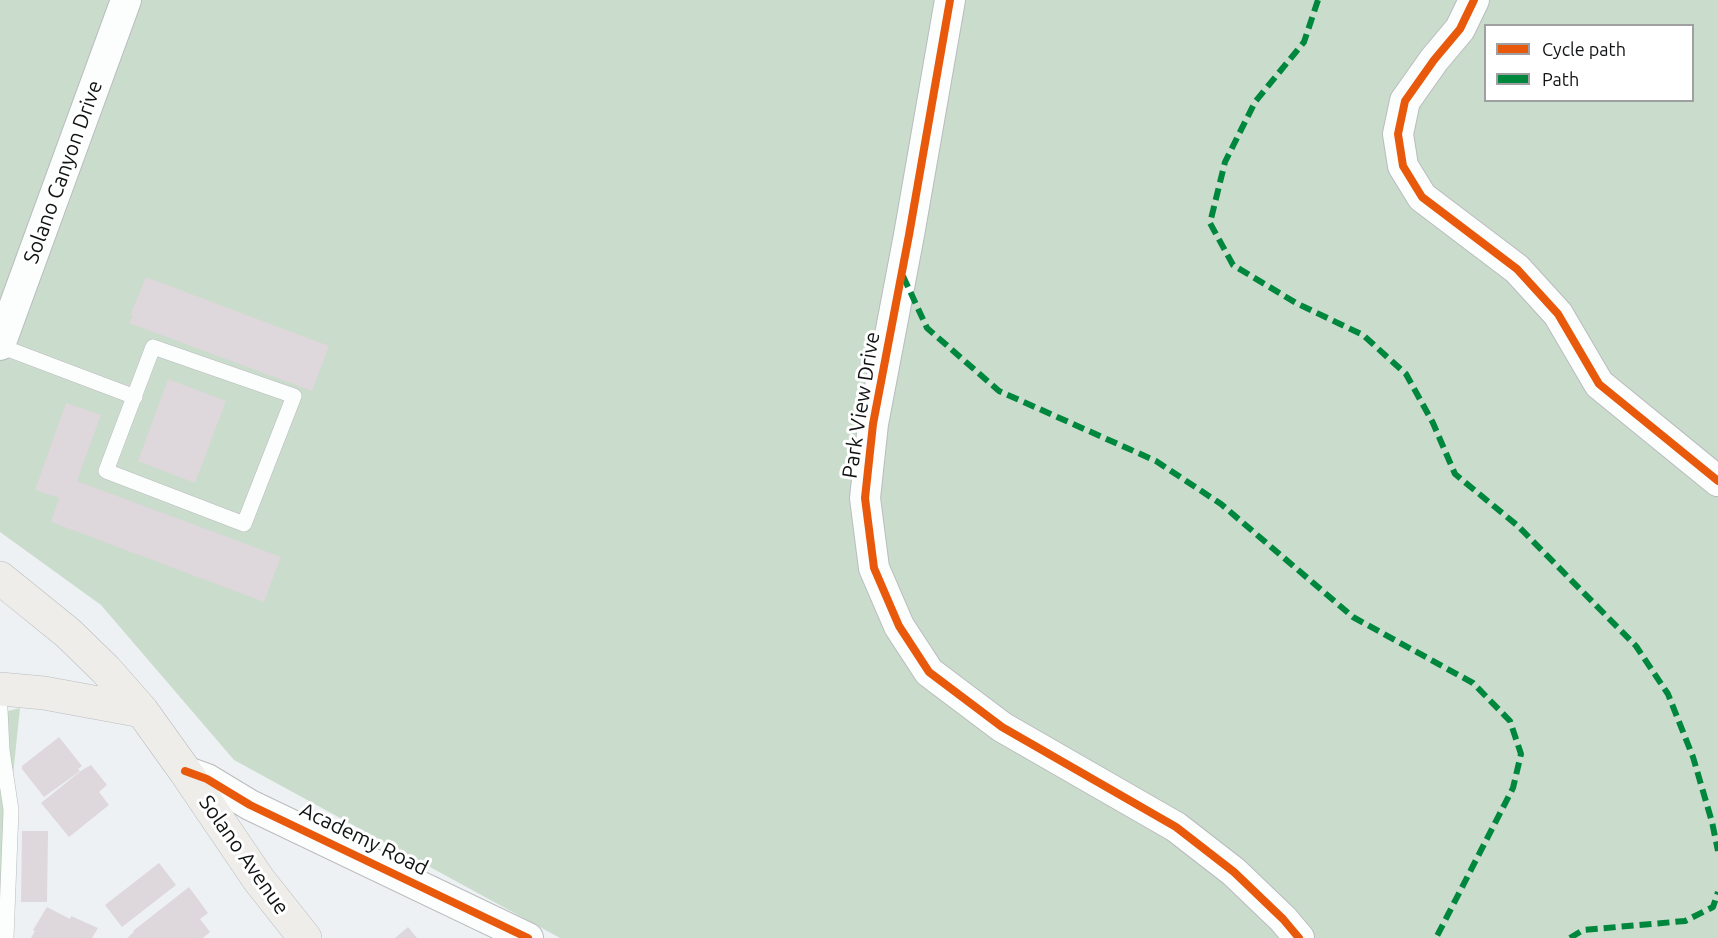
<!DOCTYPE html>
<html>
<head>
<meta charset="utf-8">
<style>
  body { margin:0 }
  #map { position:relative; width:1718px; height:938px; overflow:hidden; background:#edf1f4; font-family:Ubuntu,sans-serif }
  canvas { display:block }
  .legend { position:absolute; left:1484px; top:24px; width:210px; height:78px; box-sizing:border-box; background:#fff; border:2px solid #9fa0a1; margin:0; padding:8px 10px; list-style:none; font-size:18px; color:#101214 }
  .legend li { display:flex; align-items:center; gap:12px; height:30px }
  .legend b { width:30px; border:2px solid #9fa0a1 }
</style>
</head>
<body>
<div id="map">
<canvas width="1718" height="938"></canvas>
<ul class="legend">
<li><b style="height:8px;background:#e8590c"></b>Cycle path</li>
<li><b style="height:8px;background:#00873e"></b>Path</li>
</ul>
</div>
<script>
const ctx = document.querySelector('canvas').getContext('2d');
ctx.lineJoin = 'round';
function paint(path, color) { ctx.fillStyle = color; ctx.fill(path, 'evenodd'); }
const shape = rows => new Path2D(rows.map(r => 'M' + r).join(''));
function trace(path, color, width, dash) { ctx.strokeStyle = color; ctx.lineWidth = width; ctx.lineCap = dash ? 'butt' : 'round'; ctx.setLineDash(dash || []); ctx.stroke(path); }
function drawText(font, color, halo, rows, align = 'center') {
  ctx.font = font + ' Ubuntu,sans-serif'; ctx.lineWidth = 6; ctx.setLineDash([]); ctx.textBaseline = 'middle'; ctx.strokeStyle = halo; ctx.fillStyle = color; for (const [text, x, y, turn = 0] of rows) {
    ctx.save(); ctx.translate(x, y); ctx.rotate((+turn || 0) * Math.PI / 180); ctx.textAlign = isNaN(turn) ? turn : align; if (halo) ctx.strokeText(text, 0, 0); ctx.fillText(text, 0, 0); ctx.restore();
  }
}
const green = shape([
  [0,0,1718,0,1718,938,560,938,234,760,101,605,0,532],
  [1486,26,1692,26,1692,100,1486,100],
  [20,708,0,901,0,713]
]);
const building = shape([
  [146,277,329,346,312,391,129,323,133,316,130,315],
  [168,379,226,401,195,483,138,461],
  [66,403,101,415,77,481,281,557,264,602,51,522,59,498,35,490],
  [59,737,82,766,78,769,80,771,44,797,22,769,22,766],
  [91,765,107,785,99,792,109,805,69,837,41,803,82,770],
  [22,831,48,831,47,902,21,902],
  [159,863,176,885,122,927,105,905],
  [189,887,208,913,200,919,210,932,203,938,127,938,134,932,133,931],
  [47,907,70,919,71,916,98,928,92,938,31,938,35,931,33,930],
  [408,927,417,938,395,938]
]);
const lane = shape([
  [0,346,135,397],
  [153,347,294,396,244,524,106,471,153,347],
  [0,709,2,750,11,810,6,938]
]);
const street = shape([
  [950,0,909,235,873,424,865,498,874,568,899,626,929,672,1002,727,1176,827,1234,872,1283,919,1299,938],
  [1474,0,1460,29,1434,60,1405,101,1398,134,1403,166,1422,197,1517,269,1558,314,1599,384,1718,481],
  [0,345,126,0],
  [185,771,207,779,250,805,528,938]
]);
const secondary = shape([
  [0,578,68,633,106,670,142,711,185,771,259,880,305,938],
  [0,689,44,693,142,711]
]);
const quiet = shape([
  [1318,0,1304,42,1255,102,1225,162,1210,223,1233,265,1296,303,1363,335,1406,374,1433,423,1455,474,1518,526,1636,646,1668,694,1693,757,1712,822,1718,851],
  [903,276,927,328,999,391,1156,461,1221,504,1353,617,1473,683,1510,721,1521,754,1513,788,1436,938],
  [1570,938,1583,930,1685,921,1713,907,1718,892]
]);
const cycleway = shape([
  [950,0,909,235,873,424,865,498,874,568,899,626,929,672,1002,727,1176,827,1234,872,1283,919,1299,938],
  [1474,0,1460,29,1434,60,1405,101,1398,134,1403,166,1422,197,1517,269,1558,314,1599,384,1718,481],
  [185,771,207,779,250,805,528,938]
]);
const streetNames = [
  ["Solano Canyon Drive",63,172,-70],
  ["Park View Drive",861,405,-81],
  ["Academy Road",364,839,26],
  ["Solano Avenue",244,855,55]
];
paint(green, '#cadccb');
paint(building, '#ded7db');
trace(lane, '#b9bcbe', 16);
trace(street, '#b9bcbe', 32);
trace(secondary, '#b9bcbe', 34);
trace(lane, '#fcfdfd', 15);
trace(street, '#fcfdfd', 30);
trace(secondary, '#eeede9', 33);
trace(quiet, '#00873e', 6, [12, 6]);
trace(cycleway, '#e8590c', 8);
drawText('21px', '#101214', '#fff', streetNames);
</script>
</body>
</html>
